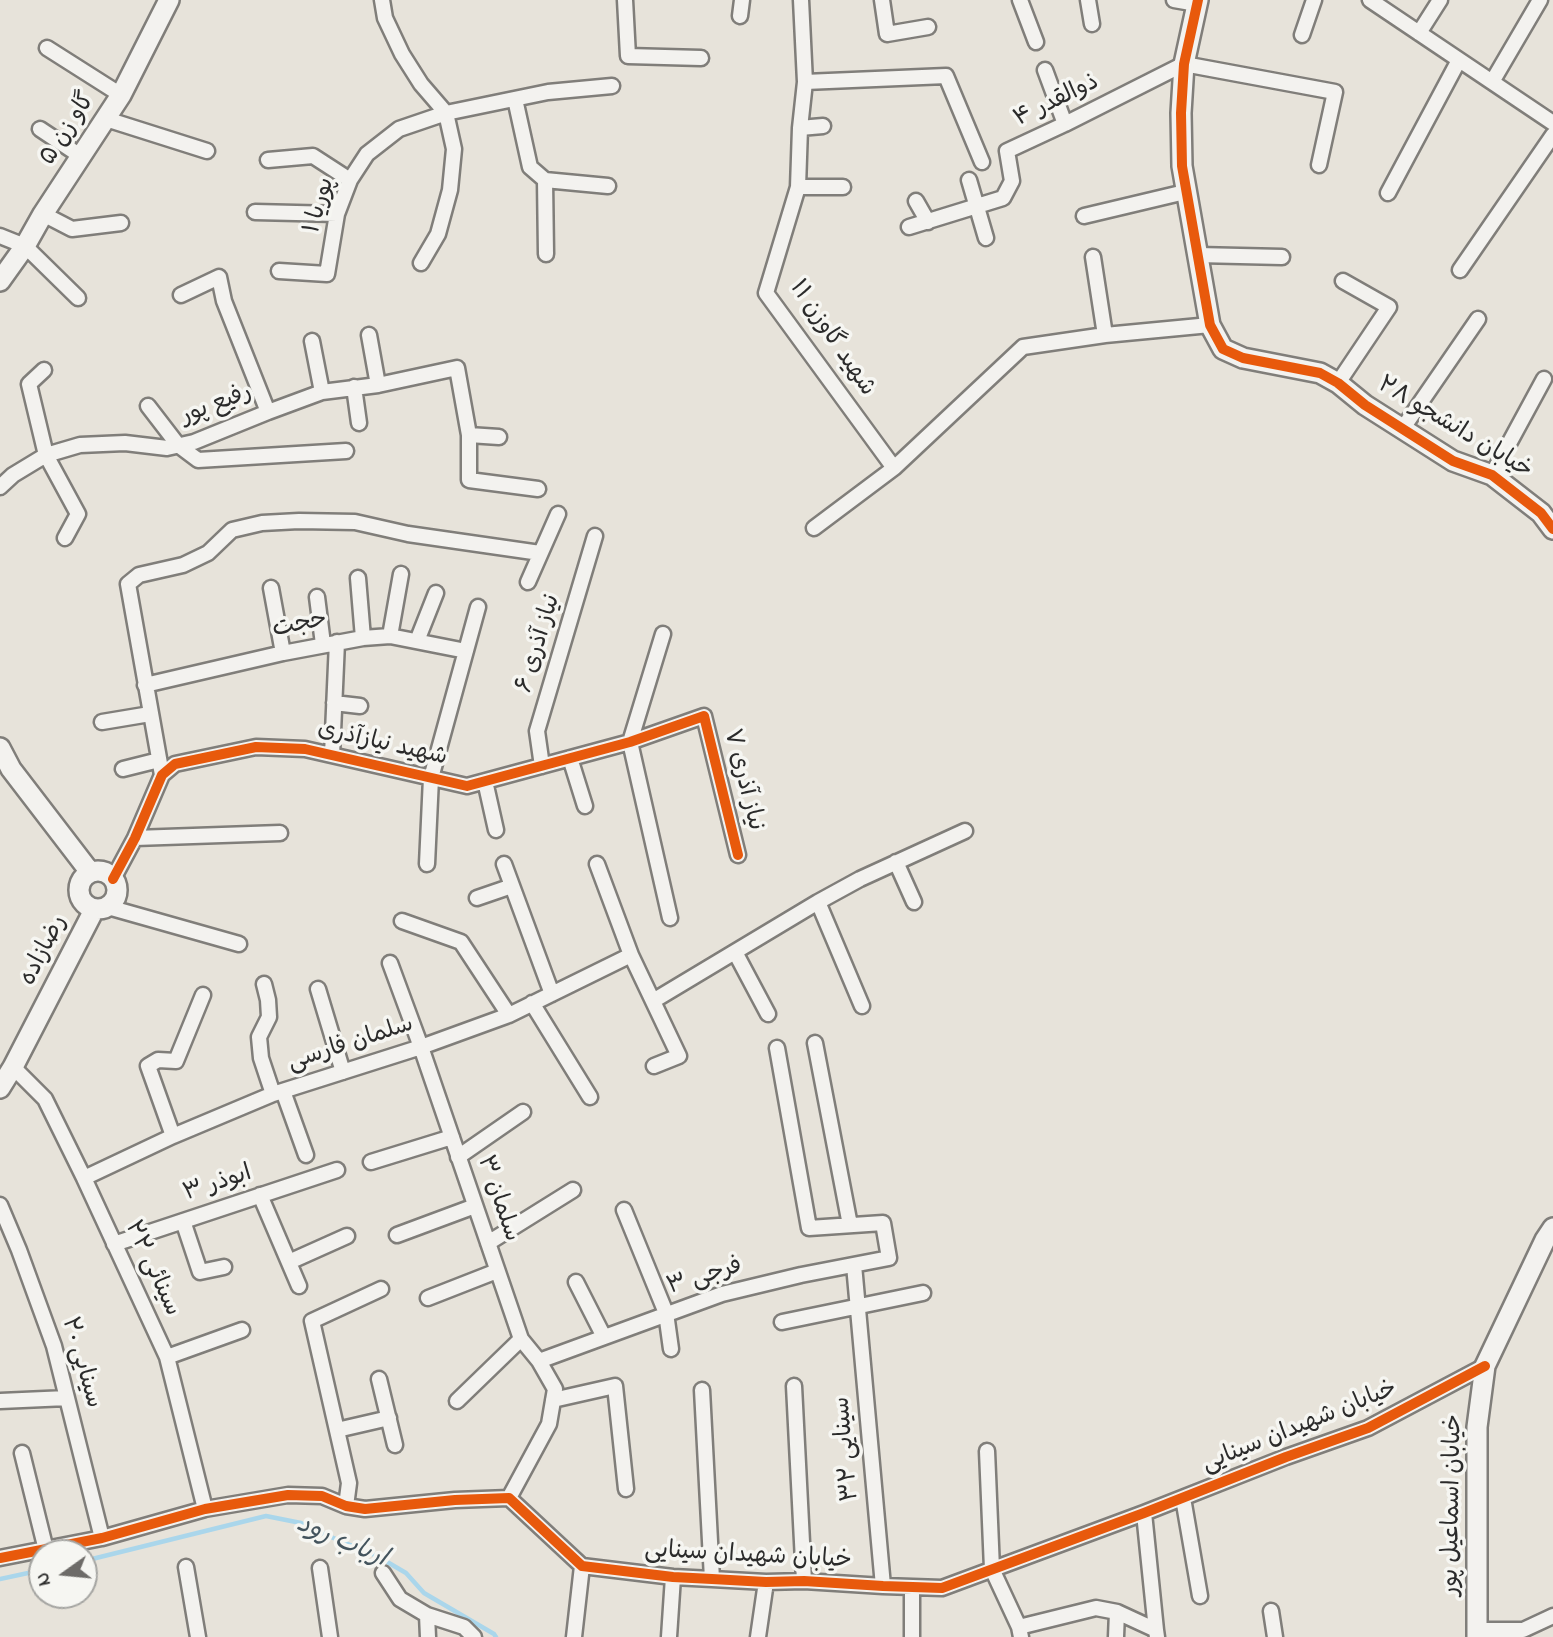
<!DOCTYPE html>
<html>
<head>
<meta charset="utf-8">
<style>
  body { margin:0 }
  #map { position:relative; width:1553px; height:1637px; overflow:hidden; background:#e7e3da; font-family:"Indie Flower",sans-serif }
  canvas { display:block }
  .north { position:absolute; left:28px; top:1539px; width:70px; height:70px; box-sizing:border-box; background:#f6f6f2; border:2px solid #a5a5a2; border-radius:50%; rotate:255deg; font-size:19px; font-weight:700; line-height:28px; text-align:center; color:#2b2b2b }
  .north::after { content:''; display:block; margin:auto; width:24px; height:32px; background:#6d6b68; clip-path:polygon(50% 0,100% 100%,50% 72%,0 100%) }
</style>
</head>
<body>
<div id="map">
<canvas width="1553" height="1637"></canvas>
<div class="north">N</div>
</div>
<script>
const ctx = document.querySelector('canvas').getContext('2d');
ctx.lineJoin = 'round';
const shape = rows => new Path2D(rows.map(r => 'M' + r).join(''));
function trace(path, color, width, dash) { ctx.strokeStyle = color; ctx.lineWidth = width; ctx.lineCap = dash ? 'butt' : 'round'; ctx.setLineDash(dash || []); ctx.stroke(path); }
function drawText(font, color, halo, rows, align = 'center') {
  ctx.font = font + ' "Indie Flower","Playpen Sans Arabic",sans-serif'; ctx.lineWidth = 7; ctx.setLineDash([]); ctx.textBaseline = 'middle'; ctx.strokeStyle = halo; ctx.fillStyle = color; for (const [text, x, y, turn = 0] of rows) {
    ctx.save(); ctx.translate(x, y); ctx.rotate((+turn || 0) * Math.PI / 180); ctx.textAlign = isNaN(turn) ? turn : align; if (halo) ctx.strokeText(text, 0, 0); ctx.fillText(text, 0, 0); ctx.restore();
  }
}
const stream = shape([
  [84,1561,266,1516,301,1523,331,1537,377,1556,406,1573,424,1593,494,1634,496,1637],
  [0,1579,42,1570]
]);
const street = shape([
  [382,0,385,18,402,54,421,84,446,113,454,149,450,190,438,234,421,263],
  [625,0,628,56,701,58],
  [801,0,805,82,800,128,798,187,766,293,894,468,814,528],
  [882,0,887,34,928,27],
  [1020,0,1036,42],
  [1088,0,1092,24],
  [1174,0,1197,4],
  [1370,0,1553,123],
  [740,16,742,0],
  [1419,33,1440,0],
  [1302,35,1314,0],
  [47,48,121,95],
  [1045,70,1065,124],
  [805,82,946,76,982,162],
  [1492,82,1540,0],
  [515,99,530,167,545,180,608,186],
  [106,119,207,151],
  [800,128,823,126],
  [40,129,82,157],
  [268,160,313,156,350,180],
  [545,180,546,254],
  [969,180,986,238],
  [798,187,843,187],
  [1388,193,1459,60],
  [916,201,928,222],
  [255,212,337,214],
  [43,214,72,229,121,223],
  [1084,216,1185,192],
  [909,227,1003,198,1012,181,1007,151,1065,124,1184,64,1335,92,1319,165],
  [0,236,25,246,78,298],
  [1198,255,1282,257],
  [1093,257,1105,335],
  [1460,270,1553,135],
  [279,271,327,274,337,214,350,180,367,154,399,129,446,113,548,92,612,86],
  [181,295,219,277,224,301,268,412],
  [369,335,378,385],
  [312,341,322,392],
  [44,370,29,384,46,455,78,514,65,538],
  [1338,383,1389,307,1343,281],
  [354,387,359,423],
  [148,406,178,445,198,460,346,451],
  [1403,428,1478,319],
  [469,435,499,437],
  [894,468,1023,347,1105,335,1210,325],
  [1492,475,1544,379],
  [0,487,13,475,46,455,80,445,125,443,167,448,194,442,268,412,322,392,378,385,457,368,469,435,469,480,538,489],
  [358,578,363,638],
  [528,582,558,514],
  [271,588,283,653],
  [317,597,323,644],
  [663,634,630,742,670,918],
  [390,636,401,574],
  [417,641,436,593],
  [145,685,283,653,363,638,390,636,466,651],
  [334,703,360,706],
  [102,722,150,714],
  [332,755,337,642],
  [570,758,585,806],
  [542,766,537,731,595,536],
  [123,769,159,760],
  [162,775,128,584,139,575,183,565,208,553,232,530,262,523,299,521,355,522,408,534,540,553],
  [485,781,496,830],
  [135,838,280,833],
  [896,862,914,902],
  [427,864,431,778,478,607],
  [504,864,552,994],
  [597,864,631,955,679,1056,654,1066],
  [113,879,135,838,162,775,175,764,256,747,305,749,467,786,630,742,704,716,738,855],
  [477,898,512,886],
  [818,902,862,1006],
  [108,907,239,944],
  [402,921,461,942,509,1015],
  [735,952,768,1014],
  [390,963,421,1047,521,1339,539,1361,555,1389,549,1424,509,1498],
  [264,984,268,1000,269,1017,259,1037,261,1058,273,1094],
  [318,989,343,1072],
  [653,1001,818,902,860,879,965,831],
  [532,1003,590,1097],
  [815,1043,850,1225],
  [13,1067,45,1099,84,1178,167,1357,205,1509],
  [283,1091,306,1155],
  [173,1136,148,1066,158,1060,176,1061,203,995],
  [458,1157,523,1112],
  [371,1162,452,1137],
  [84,1178,173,1136,273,1094,421,1047,509,1015,631,955],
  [260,1195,299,1286],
  [0,1205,19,1250,54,1346,102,1538],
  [624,1210,666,1313,671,1349],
  [183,1221,200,1272,224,1267],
  [397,1235,475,1206],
  [488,1243,573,1190],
  [114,1244,337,1170],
  [289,1262,347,1236],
  [854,1265,883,1586],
  [576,1282,604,1337],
  [428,1298,497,1271],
  [782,1322,923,1293],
  [167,1357,242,1330],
  [539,1361,722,1294,801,1275,889,1258,883,1223,809,1228,777,1048],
  [379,1379,395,1445],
  [794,1386,804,1581],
  [702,1390,712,1579],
  [553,1400,615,1386,626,1489],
  [0,1401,67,1398],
  [457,1401,521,1339],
  [337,1430,389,1418],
  [987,1451,992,1569,1019,1627,1021,1637],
  [22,1453,46,1550],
  [1183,1498,1200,1596],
  [346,1506,349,1483,312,1321,381,1289],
  [1144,1513,1156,1630],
  [0,1558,102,1538,205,1509,288,1495,322,1496,346,1506,365,1509,455,1500,509,1498,582,1566,673,1577,712,1579,766,1582,804,1581,883,1586,942,1588,1144,1513,1286,1457,1368,1428,1485,1366],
  [186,1567,198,1637],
  [320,1568,330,1637],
  [383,1573,400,1599,427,1615,464,1627,474,1637],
  [912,1587,912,1637],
  [1271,1611,1275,1637],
  [427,1615,428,1637],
  [1019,1627,1096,1608,1117,1612,1156,1630,1157,1637],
  [1477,1630,1523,1630,1553,1616],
  [574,1637,582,1566],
  [669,1637,673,1577],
  [758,1637,766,1582],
  [1116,1637,1117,1612]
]);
const secondary = shape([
  [1198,0,1184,64,1181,113,1182,166,1210,325,1223,349,1243,358,1320,373,1338,383,1365,405,1453,461,1492,475,1541,513,1553,529],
  [0,281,25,246,43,214,121,95,169,0],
  [0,748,11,769,90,872],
  '79 890a19 19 0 1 1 38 0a19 19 0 1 1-38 0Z',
  [0,1088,13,1067,94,910],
  [1477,1637,1477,1427,1485,1366,1545,1240,1553,1228]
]);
const cycleway = shape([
  [1198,0,1184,64,1181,113,1182,166,1210,325,1223,349,1243,358,1320,373,1338,383,1365,405,1453,461,1492,475,1541,513,1553,529],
  [113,879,135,838,162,775,175,764,256,747,305,749,467,786,630,742,704,716,738,855],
  [0,1558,102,1538,205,1509,288,1495,322,1496,346,1506,365,1509,455,1500,509,1498,582,1566,673,1577,712,1579,766,1582,804,1581,883,1586,942,1588,1144,1513,1286,1457,1368,1428,1485,1366]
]);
const streetNames = [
  ["ذوالقدر ۴",1057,102,-26],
  ["گاو زن ۵",69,130,-57],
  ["پوریا ۱",321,206,-74],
  ["شهید گاوزن ۱۱",831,339,56],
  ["رفیع پور",217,406,-21],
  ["خیابان دانشجو ۲۸",1454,429,31],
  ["حجت",300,626,-11],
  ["نیاز آذری ۶",540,644,-73],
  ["شهید نیازآذری",382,745,13],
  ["نیاز آذری ۷",742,780,76],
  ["رضازاده",45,951,-63],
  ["سلمان فارسی",351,1045,-18],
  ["ابوذر ۳",218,1185,-18],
  ["سلمان ۳",497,1199,71],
  ["سینائی ۲۲",151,1269,65],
  ["فرجی ۳",705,1278,-17],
  ["سینایی ۲۰",80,1363,74],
  ["خیابان شهیدان سینایی",1300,1428,-22],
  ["سینایی ۳۲",848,1449,-95],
  ["خیابان اسماعیل پور",1454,1505,-89],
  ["خیابان شهیدان سینایی",748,1557,3]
];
const waterNames = [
  ["ارباب رود",341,1543,23]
];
trace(stream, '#aad6eb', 4.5);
trace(street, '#807e7a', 19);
trace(secondary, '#807e7a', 24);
trace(street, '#f3f2ef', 14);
trace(secondary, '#f3f2ef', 19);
trace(cycleway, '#e8590c', 10);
drawText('24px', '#2b2b2b', '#f6f6f2', streetNames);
drawText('italic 26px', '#44545d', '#f6f6f2', waterNames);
</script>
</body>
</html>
